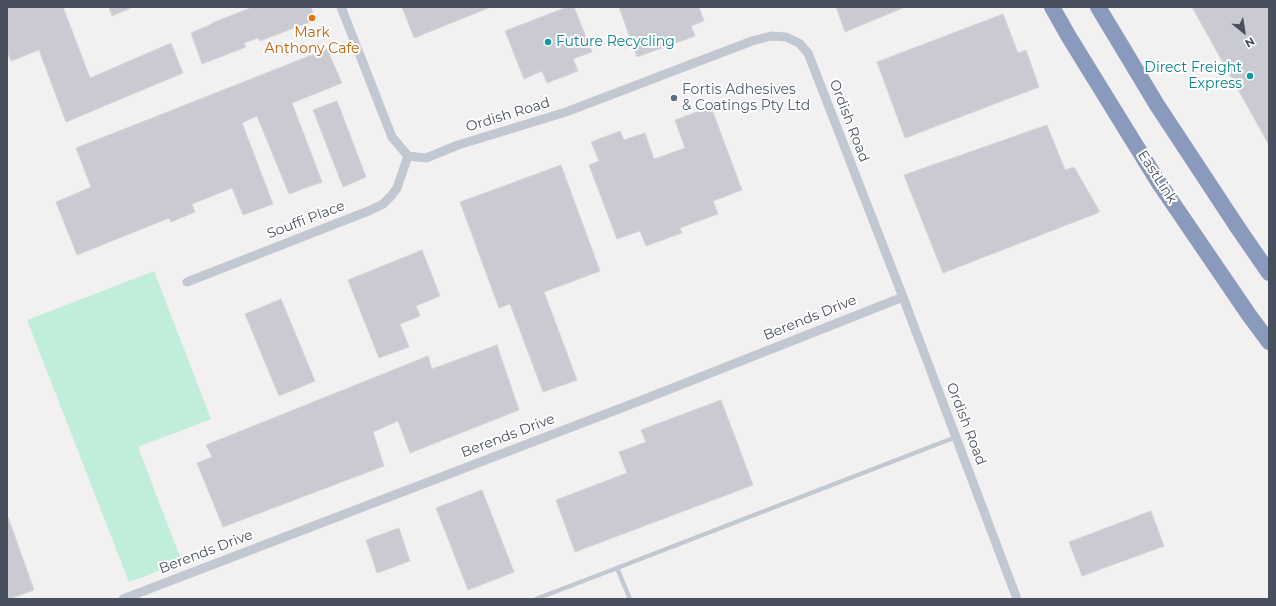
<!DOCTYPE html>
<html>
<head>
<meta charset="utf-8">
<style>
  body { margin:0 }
  #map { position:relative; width:1276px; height:606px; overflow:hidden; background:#f2f0f0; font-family:Montserrat,sans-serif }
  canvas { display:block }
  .frame { position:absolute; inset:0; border:8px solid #48505d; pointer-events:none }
  .north { position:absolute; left:1224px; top:12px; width:40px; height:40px; -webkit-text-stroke:3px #fff; paint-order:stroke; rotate:150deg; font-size:11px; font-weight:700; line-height:16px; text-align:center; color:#48505d }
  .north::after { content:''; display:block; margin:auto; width:14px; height:18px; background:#48505d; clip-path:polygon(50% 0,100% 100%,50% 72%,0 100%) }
</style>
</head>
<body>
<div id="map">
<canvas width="1276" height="606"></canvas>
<div class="frame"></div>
<div class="north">N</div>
</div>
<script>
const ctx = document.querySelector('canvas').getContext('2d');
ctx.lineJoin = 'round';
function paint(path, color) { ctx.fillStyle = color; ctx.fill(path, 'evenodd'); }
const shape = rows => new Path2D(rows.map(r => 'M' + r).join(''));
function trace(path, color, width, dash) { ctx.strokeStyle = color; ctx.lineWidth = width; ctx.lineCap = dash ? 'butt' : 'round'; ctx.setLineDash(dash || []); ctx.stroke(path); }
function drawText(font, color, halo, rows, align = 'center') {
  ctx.font = font + ' Montserrat,sans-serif'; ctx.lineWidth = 4; ctx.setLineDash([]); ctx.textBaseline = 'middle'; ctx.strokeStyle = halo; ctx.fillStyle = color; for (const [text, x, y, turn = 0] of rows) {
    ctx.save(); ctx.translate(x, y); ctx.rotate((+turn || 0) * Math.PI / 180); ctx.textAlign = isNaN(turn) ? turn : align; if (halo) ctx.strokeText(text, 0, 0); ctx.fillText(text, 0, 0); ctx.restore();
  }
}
const green = shape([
  [154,271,211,419,138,447,182,562,129,582,27,320]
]);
const building = shape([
  [7,7,63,7,90,78,171,43,183,73,66,122,39,50,11,61,7,51,7,7],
  [109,7,133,7,112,16,109,7],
  [253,7,311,7,315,20,260,41,258,38,244,43,246,47,202,64,191,33,212,24,212,23,253,7],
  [402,7,491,7,414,38,402,7],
  [567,7,574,7,592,52,573,59,578,71,547,83,542,71,524,79,505,31,567,7],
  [619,7,699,7,704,21,691,26,695,36,637,57,619,7],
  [836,7,905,7,845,32,836,7],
  [1192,7,1269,7,1269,145,1192,7],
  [1003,14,1018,53,1026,50,1039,87,905,138,877,62,1003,14],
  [327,49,342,83,292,103,322,182,289,194,257,116,242,123,273,204,243,215,232,188,192,204,195,212,171,222,169,218,77,255,56,202,91,187,76,148,327,49],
  [337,101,366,177,343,187,313,110,337,101],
  [711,107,742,190,713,201,718,214,680,228,682,233,646,246,640,231,617,239,589,165,599,161,591,142,620,131,624,140,645,133,654,159,685,148,675,120,711,107],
  [1047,125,1065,170,1074,167,1100,212,943,273,904,175,1047,125],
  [561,165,600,271,544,292,577,380,543,392,510,304,499,308,460,202,561,165],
  [422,250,440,296,416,306,420,316,400,324,409,347,379,358,348,280,422,250],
  [281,299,315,381,279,396,245,314,281,299],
  [497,345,519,410,410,453,398,421,373,432,384,466,223,527,197,463,212,457,206,445,428,356,432,369,497,345],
  [721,400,753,485,575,552,556,500,627,473,619,452,646,442,641,430,721,400],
  [482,490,514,572,468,590,436,508,482,490],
  [1151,511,1164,546,1082,576,1069,542,1151,511],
  [7,517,8,517,34,590,9,599,7,599,7,517],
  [399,528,410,561,377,573,366,540,399,528]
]);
const lane = shape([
  [536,599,617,568],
  [630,599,617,568,956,437]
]);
const street = shape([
  [341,7,392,137,408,156],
  [408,156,426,158,458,145,566,112,752,41,771,36,786,37,799,43,808,53,903,297,1017,599],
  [187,282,371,210,383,204,391,196,397,188,408,156],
  [123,599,650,397,903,297]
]);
const highway = shape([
  [1052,7,1069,37,1159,183,1249,315,1269,342],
  [1098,7,1157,105,1238,228,1269,273]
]);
const markers = [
  [312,18,4,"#e8710a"],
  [548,42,4,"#0f9aa8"],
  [1250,76,4,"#0f9aa8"],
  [674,98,4,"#5c6f8a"]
];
const foodNames = [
  ["Mark",312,33],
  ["Anthony Cafe",312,49]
];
const cultureNames = [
  ["Future Recycling",556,42],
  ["Direct Freight",1242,68,"right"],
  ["Express",1242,84,"right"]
];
const serviceNames = [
  ["Fortis Adhesives",682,90],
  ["& Coatings Pty Ltd",682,106]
];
const streetNames = [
  ["Ordish Road",508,115,-17],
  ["Ordish Road",849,121,69],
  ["EastLink",1157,177,57],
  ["Souffi Place",306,220,-21],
  ["Berends Drive",810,318,-22],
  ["Ordish Road",966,424,69],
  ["Berends Drive",508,436,-21],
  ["Berends Drive",206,552,-21]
];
paint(green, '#c0eeda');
paint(building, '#cacbd2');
trace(building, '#d4d5db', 1);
trace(lane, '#c1c8d1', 4.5);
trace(street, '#c1c8d1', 9);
trace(highway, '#899abd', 16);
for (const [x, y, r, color] of markers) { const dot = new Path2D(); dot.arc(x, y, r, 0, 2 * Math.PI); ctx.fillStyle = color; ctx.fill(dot); trace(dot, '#fff', 1.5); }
drawText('14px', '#c56008', '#fff', foodNames);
drawText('14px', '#0d838f', '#fff', cultureNames, 'left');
drawText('14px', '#4e5e75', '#fff', serviceNames, 'left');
drawText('14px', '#48505d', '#fff', streetNames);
</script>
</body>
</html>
